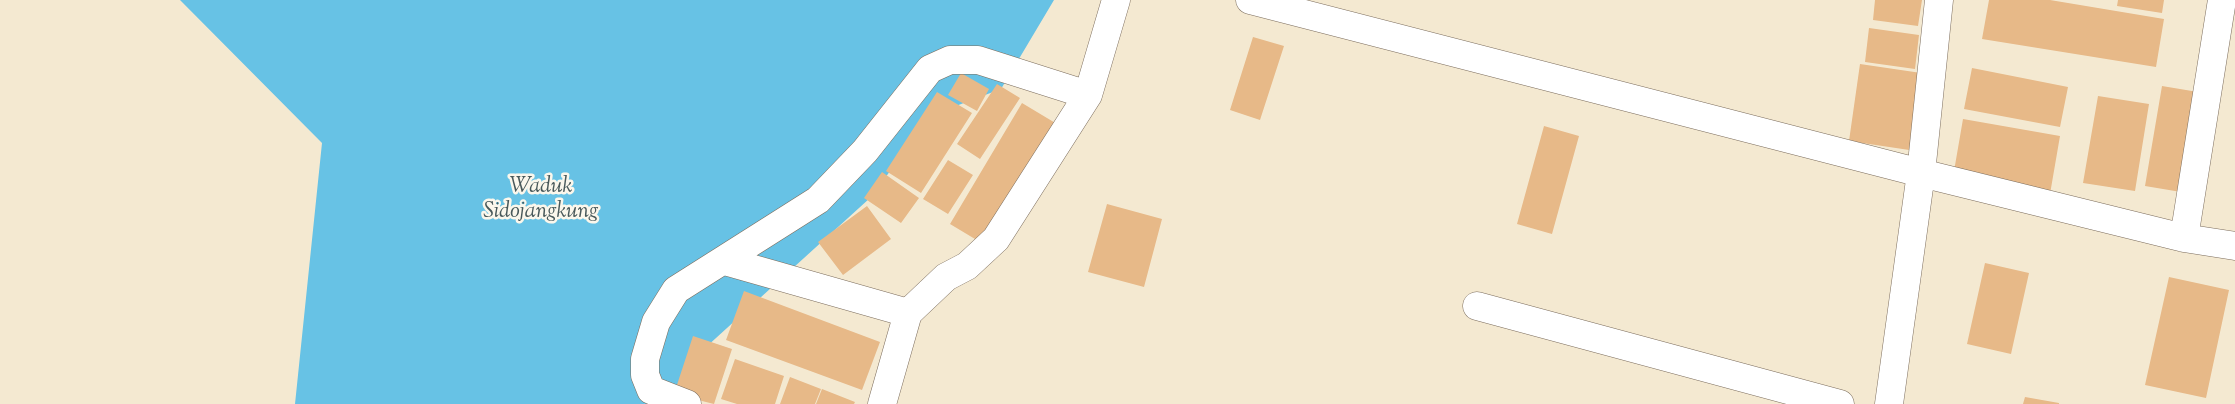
<!DOCTYPE html>
<html>
<head>
<meta charset="utf-8">
<style>
  body { margin:0 }
  canvas { display:block; background:#f4e9d1 }
</style>
</head>
<body>
<canvas width="2235" height="404"></canvas>
<script>
const ctx = document.querySelector('canvas').getContext('2d');
ctx.lineJoin = 'round';
function paint(path, color) { ctx.fillStyle = color; ctx.fill(path, 'evenodd'); }
const shape = rows => new Path2D(rows.map(r => 'M' + r).join(''));
function trace(path, color, width, dash) { ctx.strokeStyle = color; ctx.lineWidth = width; ctx.lineCap = dash ? 'butt' : 'round'; ctx.setLineDash(dash || []); ctx.stroke(path); }
function drawText(font, color, halo, rows, align = 'center') {
  ctx.font = font + ' "Sorts Mill Goudy",serif'; ctx.lineWidth = 5; ctx.setLineDash([]); ctx.textBaseline = 'middle'; ctx.strokeStyle = halo; ctx.fillStyle = color; for (const [text, x, y, turn = 0] of rows) {
    ctx.save(); ctx.translate(x, y); ctx.rotate((+turn || 0) * Math.PI / 180); ctx.textAlign = isNaN(turn) ? turn : align; if (halo) ctx.strokeText(text, 0, 0); ctx.fillText(text, 0, 0); ctx.restore();
  }
}
const water = shape([
  [180,0,1054,0,1001,89,932,115,870,198,705,348,682,404,295,404,322,143]
]);
const building = shape([
  [1875,0,1922,0,1918,26,1873,20],
  [1989,0,2050,0,2164,19,2156,67,1982,39],
  [2118,0,2164,0,2162,13,2117,6],
  [1869,28,1919,35,1915,69,1865,62],
  [1253,37,1284,46,1260,120,1230,110],
  [1860,64,1928,74,1916,151,1849,141],
  [1972,68,2068,87,2060,127,1964,109],
  [961,73,989,89,977,111,948,95],
  [997,84,1020,98,980,159,957,144],
  [2162,86,2198,92,2181,192,2145,186],
  [937,92,972,113,921,193,886,171],
  [2098,96,2149,104,2135,191,2083,183],
  [1022,103,1057,124,985,245,950,224],
  [1963,119,2060,136,2050,194,1953,177],
  [1544,126,1579,136,1552,234,1517,224],
  [948,160,973,175,948,214,923,199],
  [882,172,919,198,901,223,864,198],
  [1107,204,1162,219,1144,287,1088,272],
  [867,206,891,239,843,275,818,242],
  [1985,263,2029,273,2011,354,1967,344],
  [2169,277,2229,290,2206,398,2145,385],
  [744,291,880,342,862,390,726,340],
  [693,336,732,349,714,404,674,394],
  [735,359,784,376,775,404,737,404,721,399],
  [790,377,821,389,815,404,780,404],
  [822,389,855,402,854,404,816,404],
  [2025,397,2059,403,2059,404,2023,404]
]);
const minor = shape([
  [1250,0,1921,173,2184,238,2235,246],
  [2184,238,2222,0],
  [725,261,908,313],
  [1477,306,1840,404],
  [687,404,651,390,645,375,645,359,656,322,676,290,818,200,865,151,930,69,950,60,978,60,1088,95,1116,0],
  [882,404,908,313,946,277,967,266,996,239,1088,95],
  [1889,404,1921,173,1939,0]
]);
const waterNames = [
  ["Waduk",541,188],
  ["Sidojangkung",541,213]
];
paint(water, '#67c2e5');
paint(building, '#e7b988');
trace(minor, '#7c6d5d', 29);
trace(minor, '#fff', 28);
drawText('italic 22px', '#48585a', '#fbf7ec', waterNames);
</script>
</body>
</html>
